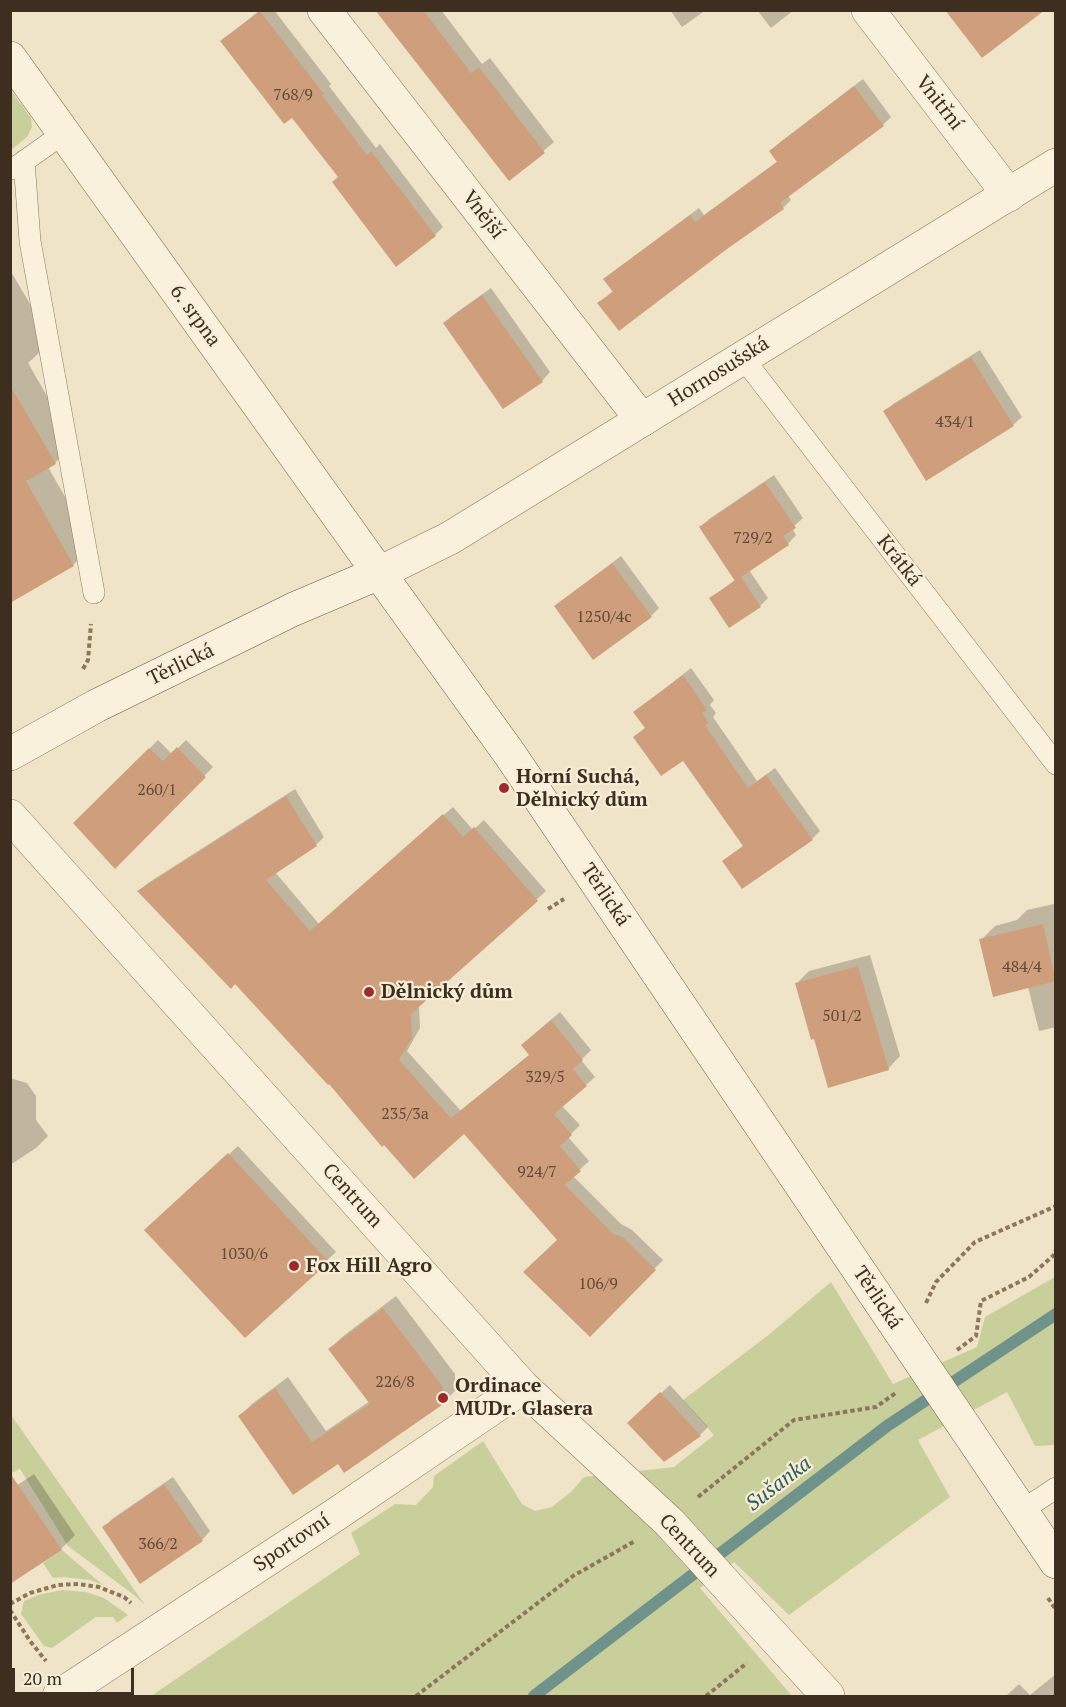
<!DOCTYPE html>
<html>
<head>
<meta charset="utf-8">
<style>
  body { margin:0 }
  #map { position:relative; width:1066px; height:1707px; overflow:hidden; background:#f0e4c8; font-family:"PT Serif",serif }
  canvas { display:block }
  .frame { position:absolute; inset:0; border:12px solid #3d2e20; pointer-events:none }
  .scale { position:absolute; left:12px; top:1668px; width:122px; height:27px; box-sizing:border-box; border:3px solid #3d2e20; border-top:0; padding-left:8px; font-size:18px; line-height:21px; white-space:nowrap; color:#3d2e20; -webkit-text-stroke:4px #f7eed8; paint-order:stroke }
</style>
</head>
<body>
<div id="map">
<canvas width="1066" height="1707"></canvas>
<div class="frame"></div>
<div class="scale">20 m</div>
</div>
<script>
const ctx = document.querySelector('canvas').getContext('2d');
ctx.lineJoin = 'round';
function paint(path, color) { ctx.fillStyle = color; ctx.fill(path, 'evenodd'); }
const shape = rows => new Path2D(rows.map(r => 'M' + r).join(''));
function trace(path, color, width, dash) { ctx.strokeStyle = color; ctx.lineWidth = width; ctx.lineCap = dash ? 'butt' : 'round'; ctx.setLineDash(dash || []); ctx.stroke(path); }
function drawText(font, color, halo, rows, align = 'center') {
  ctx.font = font + ' "PT Serif",serif'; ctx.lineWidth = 4.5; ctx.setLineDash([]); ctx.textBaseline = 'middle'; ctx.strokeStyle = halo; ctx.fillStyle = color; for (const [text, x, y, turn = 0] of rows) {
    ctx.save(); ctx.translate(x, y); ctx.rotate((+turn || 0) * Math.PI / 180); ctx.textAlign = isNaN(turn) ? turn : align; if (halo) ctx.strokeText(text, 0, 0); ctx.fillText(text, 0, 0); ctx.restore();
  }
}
const green = shape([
  [10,89,31,118,32,127,27,137,11,150],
  [1055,1277,1055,1445,1035,1446,1007,1392,918,1440,950,1497,789,1615,734,1562,700,1588,792,1696,151,1696,360,1554,351,1533,395,1504,416,1505,433,1487,434,1476,483,1441,522,1504,535,1511,552,1507,572,1491,584,1477,674,1467,714,1435,683,1400,771,1333,831,1282,893,1384,977,1347,985,1317],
  [11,1415,145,1605,134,1595,68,1546,20,1469,11,1473],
  [62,1550,70,1557,103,1585,90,1580,63,1577,53,1578,43,1563],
  [62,1590,86,1592,104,1598,128,1615,117,1623,113,1617,96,1617,52,1648,44,1646,21,1614,24,1601,38,1595]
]);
const shadow = shape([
  [260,10,274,10,331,84,329,86,376,148,380,144,443,227,435,235,340,177,292,116,222,41],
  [377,10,441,10,482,64,490,58,554,142,510,179],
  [670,10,706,10,682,27],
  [757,10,794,10,771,28],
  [863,79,891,117,883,125,788,195,791,200,783,208,599,303,614,290,614,271,699,208,704,215,778,161,771,151,779,143],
  [10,270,52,341,28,363,74,443,55,463,48,467,93,546,73,565,10,583],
  [491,288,550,372,542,381,445,323,453,315],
  [980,350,1022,417,1013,425,885,412,893,404],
  [774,475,803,518,792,528,796,535,788,544,749,570,768,598,760,606,711,598,736,579,701,527,709,519],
  [621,556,659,608,651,616,556,607],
  [691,668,714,700,710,705,716,713,713,717,757,781,775,768,820,831,812,839,742,887,724,861,744,845,683,759,635,737,646,727,635,712],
  [158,740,172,754,186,740,213,767,115,867,75,823],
  [295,789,324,837,316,845,275,872,319,924,453,807,473,830,484,820,546,891,419,1005,420,1028,407,1051,461,1111,531,1054,531,1037,560,1012,591,1050,581,1060,595,1077,562,1106,580,1125,568,1137,589,1161,573,1176,621,1224,632,1230,663,1260,590,1335,559,1239,464,1132,329,1082,235,982,139,891,148,883],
  [1054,904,1056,1027,1039,1031,1028,987,981,940,995,926,1017,920,1027,910],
  [870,955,900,1056,888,1069,797,983,809,971],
  [10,1078,27,1083,36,1096,36,1120,48,1136,36,1148,10,1165],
  [238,1146,336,1252,245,1336,154,1222],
  [396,1296,455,1374,455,1391,442,1404,339,1462,239,1417,252,1404,288,1377,326,1431,370,1401,330,1349,342,1337],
  [670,1385,708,1427,700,1435,664,1460,637,1415],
  [34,1474,75,1535,61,1549,10,1490],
  [173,1477,210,1531,202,1540,141,1582,104,1528,112,1519],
  [1056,1674,1056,1696,1006,1696,1019,1684,1030,1695]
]);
const stream = shape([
  [534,1696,887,1426,1056,1314]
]);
const building = shape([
  [375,10,424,11,471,73,479,67,545,153,509,181],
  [945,10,1045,10,982,58],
  [260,11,324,94,322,95,367,155,371,151,436,236,396,267,332,182,338,177,292,118,284,124,220,41],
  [854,86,884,126,780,203,784,209,727,249,619,331,597,303,613,292,603,279,690,215,695,222,777,162,769,151],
  [482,295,543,382,503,409,443,323],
  [971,357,1014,426,926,481,883,411],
  [10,385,56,464,26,481,74,566,10,603],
  [765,482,796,528,783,536,789,545,741,577,761,607,729,628,709,598,735,581,699,527],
  [612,563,652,617,593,660,554,606],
  [683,675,707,710,702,713,709,723,705,725,748,788,766,775,813,840,742,889,722,861,743,846,683,761,661,776,633,737,645,728,633,712],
  [177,747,206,777,115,869,73,823,149,748,163,761],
  [286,796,317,846,266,880,310,931,443,814,463,837,474,827,538,901,411,1014,412,1038,399,1060,451,1118,529,1055,521,1045,551,1020,583,1060,573,1069,587,1086,554,1114,572,1135,560,1146,581,1171,565,1185,612,1233,624,1238,656,1270,590,1337,523,1272,557,1240,464,1134,414,1179,384,1145,382,1147,329,1084,328,1085,235,984,231,989,137,891],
  [1043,924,1056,981,993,997,979,939],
  [858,966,889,1070,828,1088,814,1039,811,1040,795,983],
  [228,1153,329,1262,245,1338,144,1230],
  [383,1308,443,1387,442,1405,344,1473,338,1464,293,1495,238,1416,275,1388,312,1442,370,1404,328,1349],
  [660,1392,701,1436,664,1462,627,1423],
  [10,1473,62,1550,10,1584],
  [164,1484,203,1541,140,1584,102,1527]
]);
const path = shape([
  [83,669,88,660,91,624],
  [548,909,564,899],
  [926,1303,936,1282,975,1242,1056,1206],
  [957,1350,976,1336,981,1301,1029,1277,1054,1255,1056,1249],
  [698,1497,794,1420,876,1407,897,1392],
  [1048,1598,1056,1610],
  [10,1604,30,1593,58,1585,78,1584,99,1587,124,1597,131,1603],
  [10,1610,30,1641,46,1661],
  [416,1696,573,1576,635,1541],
  [706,1696,747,1663]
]);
const service = shape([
  [24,161,30,241,94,593],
  [13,169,64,133],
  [743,358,1056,764],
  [1021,1511,1056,1488]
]);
const minor = shape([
  [324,10,642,420],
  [868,10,1009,195],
  [10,58,379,573],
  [10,816,523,1387,669,1522,828,1696],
  [59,1696,335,1515,523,1387]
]);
const tertiary = shape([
  [379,573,450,538,1056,165]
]);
const secondary = shape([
  [10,754,96,706,294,609,379,573,509,753,1056,1562]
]);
const markers = [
  [504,788,6,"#9e2a2b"],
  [369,992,6,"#9e2a2b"],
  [294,1266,6,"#9e2a2b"],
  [443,1398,6,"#9e2a2b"]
];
const numberNames = [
  ["768/9",293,95],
  ["434/1",955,422],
  ["729/2",753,538],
  ["1250/4c",604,617],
  ["260/1",157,790],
  ["484/4",1022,967],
  ["501/2",842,1016],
  ["329/5",545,1077],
  ["235/3a",405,1114],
  ["924/7",537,1172],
  ["1030/6",244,1254],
  ["106/9",598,1284],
  ["226/8",395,1382],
  ["366/2",158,1544]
];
const streetNames = [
  ["Vnitřní",939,103,52],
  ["Vnější",483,215,52],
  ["6. srpna",195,316,54],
  ["Hornosušská",719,372,-32],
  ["Krátká",899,561,52],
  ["Těrlická",181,665,-26],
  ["Těrlická",605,895,56],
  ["Centrum",352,1196,48],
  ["Těrlická",877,1298,56],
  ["Sportovní",292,1543,-34],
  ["Centrum",689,1546,47]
];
const poiNames = [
  ["Horní Suchá,",516,777],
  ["Dělnický dům",516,800],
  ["Dělnický dům",381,992],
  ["Fox Hill Agro",306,1266],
  ["Ordinace",455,1386],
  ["MUDr. Glasera",455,1409]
];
const waterNames = [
  ["Sušanka",779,1484,-37]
];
paint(green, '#c9cf9b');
paint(shadow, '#0003');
trace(stream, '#6f938a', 12);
paint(building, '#cf9f7d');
trace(service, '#8d765c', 22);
trace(minor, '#8d765c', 34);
trace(tertiary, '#8d765c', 34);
trace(secondary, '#6f573f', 34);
trace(path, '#8d765c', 4, [4.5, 3]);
trace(service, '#faf1dc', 21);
trace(minor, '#faf1dc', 33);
trace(tertiary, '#faf1dc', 33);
trace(secondary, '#faf1dc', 33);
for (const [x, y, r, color] of markers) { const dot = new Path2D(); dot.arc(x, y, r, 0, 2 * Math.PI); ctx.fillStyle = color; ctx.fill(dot); trace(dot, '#f7eed8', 2); }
drawText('16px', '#624a37', null, numberNames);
drawText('20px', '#3d2e20', '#f7eed8', streetNames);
drawText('bold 20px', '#3d2e20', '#f7eed8', poiNames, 'left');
drawText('italic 21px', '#2f5d5a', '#f7eed8', waterNames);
</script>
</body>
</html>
